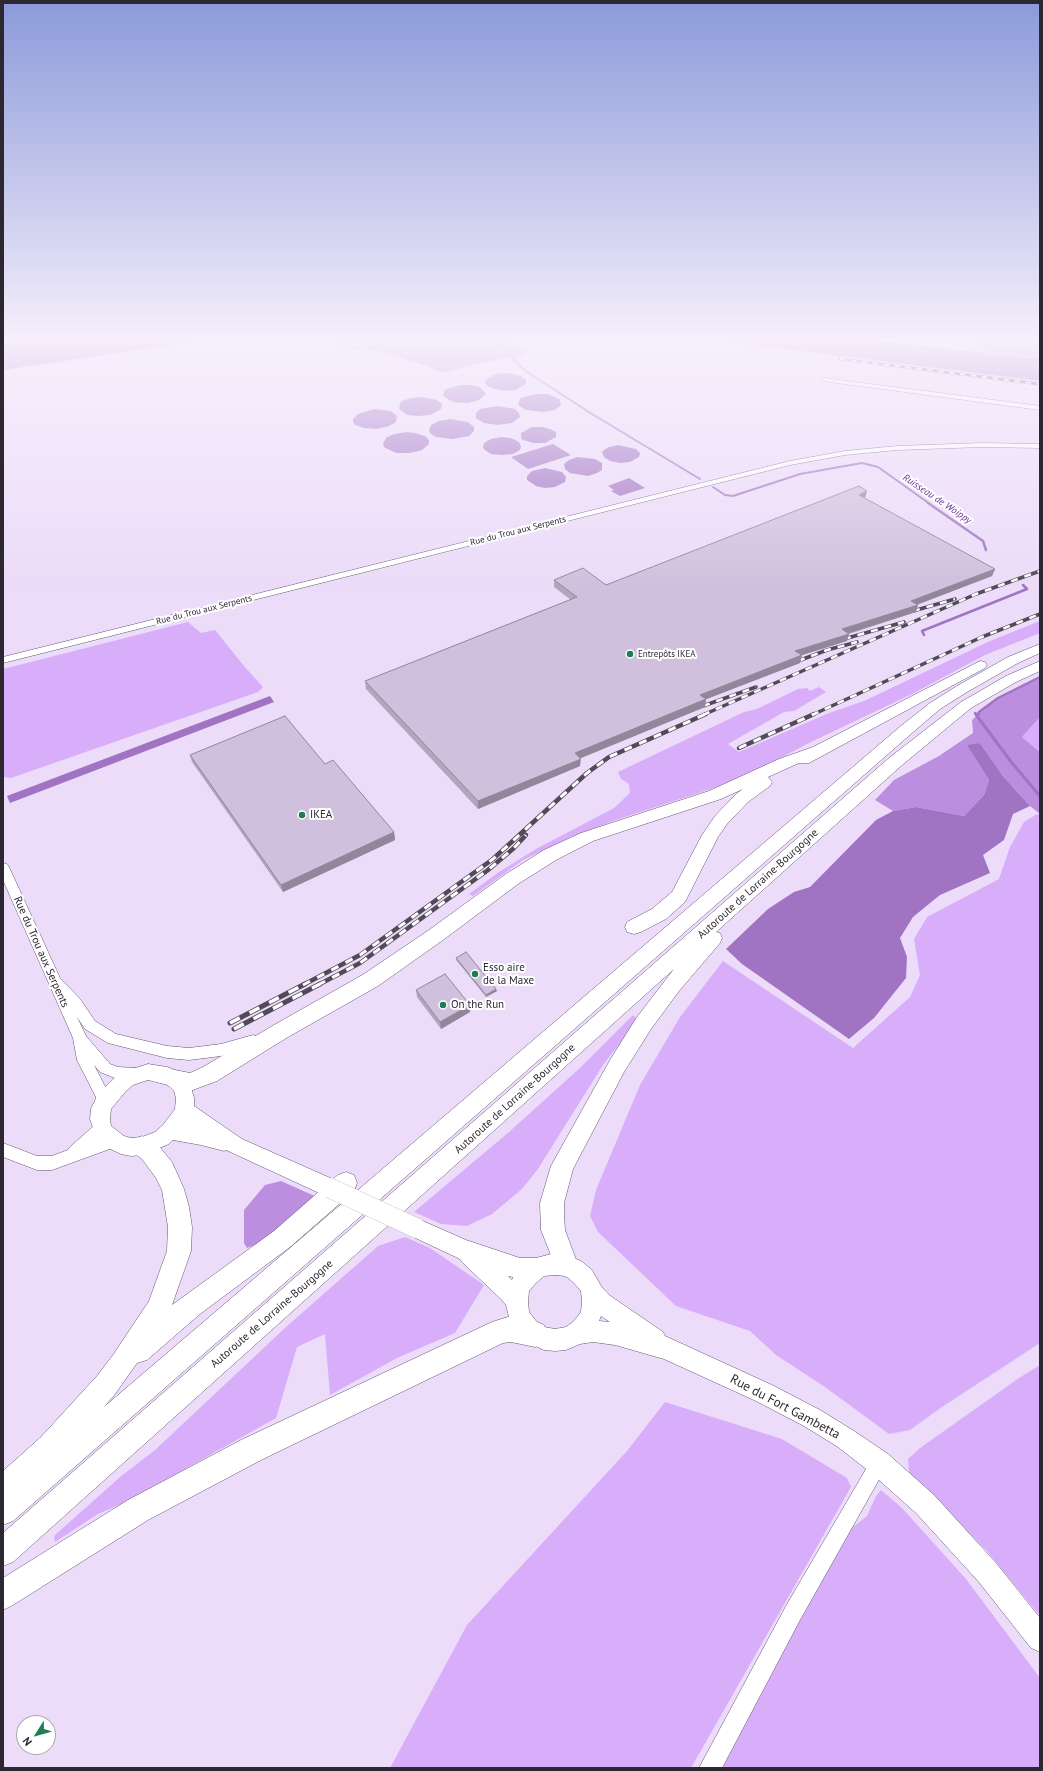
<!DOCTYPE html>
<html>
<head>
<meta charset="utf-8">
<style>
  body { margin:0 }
  #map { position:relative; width:1043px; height:1771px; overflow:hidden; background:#ecdcf9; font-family:"PT Sans",sans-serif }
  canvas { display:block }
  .frame { position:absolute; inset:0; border:4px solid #2d2732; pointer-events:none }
  .north { position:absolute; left:16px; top:1715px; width:40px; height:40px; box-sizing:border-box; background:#fff; border:1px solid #aba9ad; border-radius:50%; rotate:233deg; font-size:11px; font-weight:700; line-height:16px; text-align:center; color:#2d2732 }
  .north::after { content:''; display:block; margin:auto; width:14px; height:18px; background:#1f7d54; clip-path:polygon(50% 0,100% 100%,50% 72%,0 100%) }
</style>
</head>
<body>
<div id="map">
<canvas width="1043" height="1771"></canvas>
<div class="frame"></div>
<div class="north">N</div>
</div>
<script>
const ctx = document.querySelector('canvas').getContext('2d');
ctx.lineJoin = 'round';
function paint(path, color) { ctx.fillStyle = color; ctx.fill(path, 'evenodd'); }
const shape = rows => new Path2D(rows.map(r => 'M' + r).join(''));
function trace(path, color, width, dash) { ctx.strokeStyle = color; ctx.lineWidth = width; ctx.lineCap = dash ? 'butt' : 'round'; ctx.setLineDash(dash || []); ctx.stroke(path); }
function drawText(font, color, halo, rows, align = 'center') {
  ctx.font = font + ' "PT Sans",sans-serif'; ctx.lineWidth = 4; ctx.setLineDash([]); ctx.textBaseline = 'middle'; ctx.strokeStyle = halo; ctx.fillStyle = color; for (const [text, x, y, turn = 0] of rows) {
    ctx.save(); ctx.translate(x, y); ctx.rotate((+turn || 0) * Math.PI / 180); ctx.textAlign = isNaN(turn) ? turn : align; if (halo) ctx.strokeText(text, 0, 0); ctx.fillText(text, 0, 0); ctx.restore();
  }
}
const green = shape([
  [1040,621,1040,633,985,655,914,693,809,743,756,771,723,785,616,820,571,837,523,860,473,896,469,894,499,872,536,849,614,808,630,793,629,784,621,779,618,772,744,712,757,709,798,689,807,688,810,691,819,687,826,692,794,711,784,712,728,744,739,752,829,713,864,701,990,641],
  [188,622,201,633,215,630,244,666,263,687,258,692,11,778,3,777,3,669],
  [1040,717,1040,752,1022,737],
  [1037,814,1040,816,1040,1343,942,1407,910,1430,889,1434,825,1387,776,1355,750,1331,676,1306,598,1232,590,1216,596,1190,640,1085,680,1017,723,961,853,1048,910,997,920,975,914,939,927,917,999,879,1010,847,1024,822],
  [633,1015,638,1020,603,1065,538,1169,522,1189,492,1214,467,1226,441,1224,414,1212,509,1132,581,1067],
  [405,1237,430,1248,484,1285,455,1333,397,1358,330,1395,325,1334,297,1347,276,1418,126,1502,98,1514,55,1542,54,1536,120,1477,155,1450,285,1328,378,1246],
  [1040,1365,1040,1616,987,1551,909,1473,908,1459,920,1448,1019,1378],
  [665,1402,782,1439,847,1478,851,1487,691,1768,390,1768,467,1625,627,1451],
  [881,1490,902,1508,966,1579,1040,1678,1040,1768,720,1768,848,1531,867,1516,876,1496]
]);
const forest = shape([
  [337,338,510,338,527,355,503,358,442,373,427,366,387,353,365,349,350,350,340,346],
  [978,338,1040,338,1040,355,1030,357,986,352,985,349,978,346],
  [1040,677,1040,717,1022,737,1040,752,1040,814,1030,806,1003,776,980,743,968,746,989,780,984,795,964,816,916,807,893,811,875,800,894,780,939,756,973,733,972,720,990,703,1007,693],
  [281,1181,319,1198,268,1240,247,1248,244,1243,244,1210,265,1185]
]);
const water = shape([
  [3,338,220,338,3,370],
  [697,338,851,338,1032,358,1040,356,1040,381],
  [507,373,521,376,526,380,526,384,516,390,505,391,491,388,485,384,485,382,488,378,496,374],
  [460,385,471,385,480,387,486,394,479,400,468,403,453,402,443,396,444,391,447,389],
  [536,394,548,394,557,398,560,400,561,405,555,410,543,412,526,410,519,406,518,403,521,398],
  [422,397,437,400,442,404,441,409,430,415,418,416,407,415,399,409,400,404,402,401,411,398],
  [498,406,515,409,519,413,520,417,512,423,498,425,484,423,476,418,476,413,480,409],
  [374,409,391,411,397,416,396,422,389,426,377,429,364,428,355,425,353,422,353,419,358,414],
  [450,419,468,422,474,427,474,431,469,436,453,439,436,437,430,433,429,430,431,425,439,421],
  [532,427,543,427,552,430,556,432,556,437,545,443,533,443,523,440,521,438,521,433],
  [407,432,415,433,425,436,429,440,429,444,422,450,410,453,396,453,384,447,383,443,387,437,394,434],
  [501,437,511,438,519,442,521,447,520,450,513,454,502,455,491,454,485,450,483,448,484,443,491,439],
  [553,444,571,455,528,469,511,457],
  [618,445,636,449,640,453,639,457,630,462,620,463,610,461,604,457,602,452,604,450,609,447],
  [577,457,595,459,602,463,602,470,597,473,588,476,570,473,565,469,564,464,569,460],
  [545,468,562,472,566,477,565,482,555,487,545,488,536,486,527,480,527,476,532,471],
  [629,478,645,488,620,496,611,491,614,490,608,486],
  [270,696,274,702,10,803,7,796],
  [980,743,1003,776,1030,806,1013,814,1004,840,983,855,990,873,940,895,913,917,900,938,907,957,906,978,874,1018,849,1039,742,964,726,949,768,909,794,892,810,887,876,820,893,811,916,807,964,816,984,795,989,780,967,745]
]);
const streamFar2 = shape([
  [494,338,524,370,592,414,700,479],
  [713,487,725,495,733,496,800,474,862,463,878,467,930,504]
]);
const streamFar1 = shape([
  [928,503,983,541,986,550],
  [924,635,922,631,1027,589,1023,585],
  [975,713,976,715],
  [978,715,979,712,998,698,1040,677]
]);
const stream = shape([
  [976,714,977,716,978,714],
  [977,716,1012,763,1040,796]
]);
const minor = shape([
  [824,378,1040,406,1040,410,822,381,821,380,824,378],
  [982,443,1040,444,1040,448,982,447,897,450,845,455,790,465,3,663,3,657,790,461,845,451,897,446,982,443],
  [3,863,7,864,9,867,60,978,80,999,95,1021,116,1034,167,1046,189,1048,221,1044,253,1035,258,1037,260,1041,258,1045,221,1056,189,1060,167,1058,108,1043,85,1029,77,1017,86,1036,110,1064,118,1067,136,1068,141,1070,143,1074,141,1078,136,1080,117,1079,100,1072,94,1065,112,1100,110,1105,105,1106,100,1105,77,1060,73,1038,3,880,3,863],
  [102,1121,107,1123,109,1128,107,1133,101,1139,113,1134,118,1136,120,1141,118,1146,52,1170,37,1170,3,1157,3,1143,37,1156,52,1156,68,1150,70,1147,97,1123,102,1121],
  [879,1454,885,1457,888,1463,885,1469,800,1620,722,1768,699,1768,786,1606,873,1457,879,1454]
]);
const major = shape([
  [148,1064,167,1067,182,1073,191,1087,194,1098,194,1106,242,1139,337,1181,340,1188,337,1195,330,1198,226,1150,224,1151,201,1145,173,1140,169,1144,142,1155,131,1156,121,1154,106,1147,99,1141,95,1134,90,1119,91,1109,98,1094,120,1073,148,1064],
  [148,1080,168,1085,174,1091,176,1098,175,1109,163,1125,155,1132,142,1137,131,1138,124,1136,111,1126,110,1119,111,1109,126,1091,133,1085,148,1080],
  [416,1218,466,1240,520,1258,536,1258,555,1253,566,1255,581,1261,592,1270,601,1286,609,1295,663,1332,665,1336,772,1385,820,1410,854,1431,888,1454,934,1495,996,1563,1040,1618,1040,1652,1031,1648,978,1581,916,1513,870,1472,838,1447,804,1426,756,1401,664,1359,615,1345,593,1342,580,1344,566,1350,555,1351,544,1350,529,1343,516,1331,509,1317,506,1305,502,1300,462,1262,460,1259,409,1235,406,1228,409,1221,416,1218],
  [555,1275,566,1276,574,1283,581,1291,582,1302,581,1312,574,1321,566,1327,555,1329,544,1327,536,1321,529,1312,528,1302,529,1291,536,1283,544,1276,555,1275],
  [508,1276,513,1277,512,1280,508,1276],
  [601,1316,610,1322,599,1321,601,1316]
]);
const highway = shape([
  [1040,644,1040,653,1018,663,967,692,940,709,912,733,13,1521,3,1525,3,1471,41,1437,97,1376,113,1355,149,1301,167,1251,168,1227,162,1190,156,1178,142,1159,134,1153,131,1146,134,1139,142,1136,158,1145,172,1162,184,1189,189,1207,192,1227,191,1251,172,1305,274,1231,338,1175,346,1172,354,1175,357,1183,354,1191,290,1247,200,1314,147,1360,137,1363,115,1394,104,1407,902,725,930,703,957,686,1008,657,1040,644],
  [980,661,985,662,987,665,985,668,809,763,799,763,768,777,772,782,770,786,748,802,727,824,718,837,685,902,666,919,641,932,634,934,627,932,625,927,627,922,652,909,672,892,702,835,715,816,736,794,743,789,721,799,593,841,556,860,518,884,443,940,378,986,288,1037,217,1081,190,1091,168,1086,164,1079,168,1072,175,1070,190,1073,203,1067,274,1025,364,974,429,930,506,874,544,850,581,833,709,791,779,759,813,747,980,661],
  [1040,661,1040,671,1016,682,971,708,901,766,716,932,720,933,722,938,720,943,679,991,651,1029,624,1072,573,1169,564,1203,564,1215,565,1230,578,1265,574,1273,566,1277,558,1273,541,1230,540,1203,551,1166,610,1060,637,1017,674,969,13,1562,3,1566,3,1533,889,758,961,702,1006,676,1040,661],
  [511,1316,535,1321,544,1325,548,1334,544,1343,535,1347,511,1342,503,1343,261,1460,148,1520,13,1605,3,1610,3,1578,128,1500,241,1440,492,1322,511,1316]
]);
const railFar3 = shape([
  [840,359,1040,384]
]);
const railFar2 = shape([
  [913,611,955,599],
  [844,639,904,622],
  [798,661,827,650,857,642],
  [703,706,756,687],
  [703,715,976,594,1040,571],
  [812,715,982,637,1040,614]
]);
const railFar1 = shape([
  [739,748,814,714],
  [303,985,360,955,493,859,587,773,609,757,706,714],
  [318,985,360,963,488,870,514,848,526,835]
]);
const rail = shape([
  [230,1023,305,984],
  [234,1029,320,984]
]);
const majorBridge = shape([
  [330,1188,416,1228]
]);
const wall = shape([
  [865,498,995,569,992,576,917,605,916,612,849,634,847,641,802,655,800,663,706,699,705,707,580,758,580,766,478,809,366,689,365,681,571,600,554,587,554,580,606,585],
  [190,755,325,764,394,832,395,840,283,892,192,762],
  [456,958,496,989,497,991,486,997,456,960],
  [416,990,470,1005,470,1012,441,1029,417,997]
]);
const shadedWall = shape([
  [867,491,865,498,859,495],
  [995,569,992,576,908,608,911,601],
  [918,605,916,612,840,636,842,629],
  [849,634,847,641,793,658,795,651],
  [802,655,800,663,699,702,700,695],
  [706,699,705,707,574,761,575,753],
  [581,759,580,766,478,809,478,801],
  [394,832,395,840,283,892,281,885],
  [496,989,497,991,486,997,486,995],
  [470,1005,470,1012,441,1029,440,1022]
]);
const building = shape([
  [859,486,867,491,859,495,995,569,911,601,918,605,842,629,849,634,795,651,802,655,700,695,706,699,575,753,581,759,478,801,365,681,577,597,554,580,583,568,606,585,859,486],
  [285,716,325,764,333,760,394,832,281,885,190,755,285,716],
  [466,952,496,989,486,995,456,958,466,952],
  [445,974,470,1005,440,1022,416,990,445,974]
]);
const markers = [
  [630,654,4,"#1f7d54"],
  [302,815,4,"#1f7d54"],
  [475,974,4,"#1f7d54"],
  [443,1005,4,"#1f7d54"]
];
const farStreetnames = [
  ["Rue du Trou aux Serpents",518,531,-14],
  ["Rue du Trou aux Serpents",204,610,-14]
];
const farPoinames = [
  ["Entrepôts IKEA",638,654]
];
const farWaternames = [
  ["Ruisseau de Woippy",937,499,34]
];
const poiNames = [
  ["IKEA",310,815],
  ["Esso aire",483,968],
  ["de la Maxe",483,981],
  ["On the Run",451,1005]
];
const streetNames = [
  ["Autoroute de Lorraine-Bourgogne",758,884,-42],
  ["Rue du Trou aux Serpents",41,952,66],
  ["Autoroute de Lorraine-Bourgogne",515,1099,-42],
  ["Autoroute de Lorraine-Bourgogne",272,1314,-41]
];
const nearStreetnames = [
  ["Rue du Fort Gambetta",785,1407,28]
];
paint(green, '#d8aefa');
paint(forest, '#bc8ee0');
paint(water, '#a174c3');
trace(streamFar2, '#a174c3', 2);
trace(streamFar1, '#a174c3', 2.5);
trace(stream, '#a174c3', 3);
trace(minor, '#63556e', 1);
trace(major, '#63556e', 1);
trace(highway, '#63556e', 1);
paint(minor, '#fff');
paint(major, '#fff');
paint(highway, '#fff');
trace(railFar3, '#524a58', 3);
trace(railFar2, '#524a58', 3.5);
trace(railFar1, '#524a58', 4.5);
trace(rail, '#524a58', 5);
trace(railFar3, '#fff', 2, [5.5]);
trace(railFar2, '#fff', 2.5, [7]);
trace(railFar1, '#fff', 3, [8]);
trace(rail, '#fff', 3.5, [11]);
trace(majorBridge, '#63556e', 20, []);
trace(majorBridge, '#fff', 20);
paint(wall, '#b3a5be');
paint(shadedWall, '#92869b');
paint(building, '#d0c0dd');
trace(building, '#92869b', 1);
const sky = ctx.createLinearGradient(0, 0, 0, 586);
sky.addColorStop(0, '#8b9ad9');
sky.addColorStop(0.58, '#f6effc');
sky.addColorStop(1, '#f6effc00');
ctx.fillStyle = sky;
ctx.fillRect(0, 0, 1043, 586);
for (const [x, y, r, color] of markers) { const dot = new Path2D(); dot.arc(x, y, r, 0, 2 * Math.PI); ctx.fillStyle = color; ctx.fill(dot); trace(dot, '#fff', 1.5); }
drawText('9px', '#2d2732', '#fff', farStreetnames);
drawText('9px', '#2d2732', '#fff', farPoinames, 'left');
drawText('italic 10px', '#6d3392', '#fff', farWaternames);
drawText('11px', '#2d2732', '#fff', poiNames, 'left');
drawText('11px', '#2d2732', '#fff', streetNames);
drawText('13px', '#2d2732', '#fff', nearStreetnames);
</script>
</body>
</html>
